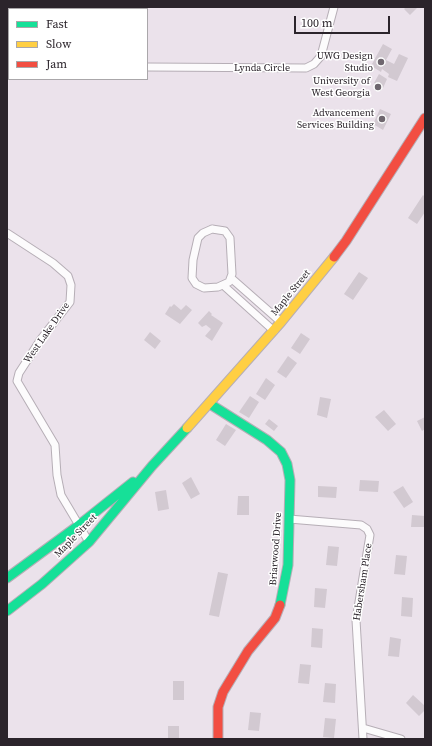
<!DOCTYPE html>
<html>
<head>
<meta charset="utf-8">
<style>
  body { margin:0 }
  #map { position:relative; width:432px; height:746px; overflow:hidden; background:#ebe2eb; font-family:"Source Serif 4",serif }
  canvas { display:block }
  .frame { position:absolute; inset:0; border:8px solid #2b242b; pointer-events:none }
  .legend { position:absolute; left:8px; top:8px; width:140px; height:72px; box-sizing:border-box; background:#fff; border:1px solid #aaa7aa; margin:0; padding:5px 7px; list-style:none; font-size:12px; color:#2b242b }
  .legend li { display:flex; align-items:center; gap:8px; height:20px }
  .legend b { width:20px; border:1px solid #aaa7aa }
  .scale { position:absolute; left:294px; top:16px; width:96px; height:18px; box-sizing:border-box; border:2px solid #2b242b; border-top:0; padding-left:5px; font-size:12px; line-height:14px; white-space:nowrap; color:#2b242b; -webkit-text-stroke:3px #fff; paint-order:stroke }
</style>
</head>
<body>
<div id="map">
<canvas width="432" height="746"></canvas>
<div class="frame"></div>
<ul class="legend">
<li><b style="height:5px;background:#16e098"></b>Fast</li>
<li><b style="height:5px;background:#ffcf43"></b>Slow</li>
<li><b style="height:5px;background:#f24e42"></b>Jam</li>
</ul>
<div class="scale">100 m</div>
</div>
<script>
const ctx = document.querySelector('canvas').getContext('2d');
ctx.lineJoin = 'round';
function paint(path, color) { ctx.fillStyle = color; ctx.fill(path, 'evenodd'); }
const shape = rows => new Path2D(rows.map(r => 'M' + r).join(''));
function trace(path, color, width, dash) { ctx.strokeStyle = color; ctx.lineWidth = width; ctx.lineCap = dash ? 'butt' : 'round'; ctx.setLineDash(dash || []); ctx.stroke(path); }
function drawText(font, color, halo, rows, align = 'center') {
  ctx.font = font + ' "Source Serif 4",serif'; ctx.lineWidth = 3; ctx.setLineDash([]); ctx.textBaseline = 'middle'; ctx.strokeStyle = halo; ctx.fillStyle = color; for (const [text, x, y, turn = 0] of rows) {
    ctx.save(); ctx.translate(x, y); ctx.rotate((+turn || 0) * Math.PI / 180); ctx.textAlign = isNaN(turn) ? turn : align; if (halo) ctx.strokeText(text, 0, 0); ctx.fillText(text, 0, 0); ctx.restore();
  }
}
const building = shape([
  [406,7,418,7,410,15,404,9],
  [383,44,392,49,386,60,394,64,399,54,408,58,397,81,388,77,389,74,382,69,381,72,373,67,374,65,372,64],
  [379,74,387,79,383,88,374,83],
  [380,109,391,114,383,130,373,124],
  [423,195,425,197,425,212,417,224,408,218],
  [359,272,368,278,353,300,344,294],
  [174,304,181,310,186,305,192,310,180,324,165,314,170,306,171,307],
  [209,311,212,314,211,315,223,323,212,341,205,336,211,329,206,325,202,327,198,323],
  [150,332,161,341,155,349,144,340],
  [301,333,310,339,300,354,291,348],
  [288,356,297,363,286,378,277,372],
  [266,378,275,385,265,400,256,394],
  [250,396,259,402,249,418,239,412],
  [320,397,331,399,327,418,317,415],
  [384,410,396,424,388,431,375,417],
  [425,417,425,429,422,431,417,421],
  [269,419,278,426,274,431,265,424],
  [226,424,236,430,225,446,216,440],
  [191,477,200,494,191,499,182,483],
  [360,480,379,481,378,492,359,491],
  [318,486,337,487,336,498,318,497],
  [403,486,413,502,404,508,393,492],
  [166,490,169,509,158,511,155,492],
  [238,496,249,496,249,515,237,515],
  [412,515,425,516,425,527,411,527],
  [328,546,339,547,337,566,326,565],
  [396,555,407,556,405,575,394,574],
  [218,572,228,574,219,617,209,615],
  [315,588,327,589,325,608,314,607],
  [402,597,413,598,412,617,401,616],
  [312,628,323,629,322,648,311,647],
  [390,637,401,639,399,657,388,656],
  [300,664,311,665,309,684,298,683],
  [173,681,184,681,184,700,173,700],
  [325,683,336,684,335,703,323,702],
  [413,695,425,706,425,710,419,716,406,703],
  [250,712,261,713,259,731,248,730],
  [325,718,336,719,334,738,323,737],
  [168,726,179,726,179,739,168,739]
]);
const street = shape([
  [7,66,9,66],
  [147,67,306,68,314,64,321,56,334,7],
  [212,229,225,231,230,238,232,274,229,282,218,287,204,288,196,284,192,278,193,260,198,238,203,233,212,229],
  [7,233,53,263,68,276,71,285,70,302,41,339,19,373,17,381,55,445,57,475,61,495,89,542],
  [231,278,281,322],
  [223,285,274,331],
  [289,519,361,525,367,529,370,535,356,620,363,739],
  [363,728,401,739]
]);
const fast = shape([
  [210,404,267,440,281,452,287,464,290,480,288,565,280,605],
  [7,578,79,525,133,482],
  [7,611,42,584,89,542,152,466,187,428]
]);
const slow = shape([
  [187,428,281,322,334,257]
]);
const jam = shape([
  [334,257,346,241,425,118],
  [218,739,218,707,223,692,248,651,275,618,280,605]
]);
const markers = [
  [381,62,4,"#6e666e"],
  [378,87,4,"#6e666e"],
  [382,119,4,"#6e666e"]
];
const poiNames = [
  ["UWG Design",373,56],
  ["Studio",373,68],
  ["University of",370,81],
  ["West Georgia",370,93],
  ["Advancement",374,113],
  ["Services Building",374,125]
];
const streetNames = [
  ["Lynda Circle",262,68],
  ["Maple Street",291,293,-51],
  ["West Lake Drive",47,333,-55],
  ["Maple Street",76,536,-46],
  ["Briarwood Drive",276,549,-86],
  ["Habersham Place",363,582,-81]
];
paint(building, '#d2c9d1');
trace(street, '#b6aeb6', 9);
trace(fast, '#b6aeb6', 11);
trace(slow, '#b6aeb6', 11);
trace(jam, '#b6aeb6', 11);
trace(street, '#fcfbfc', 7);
trace(fast, '#16e098', 9);
trace(slow, '#ffcf43', 9);
trace(jam, '#f24e42', 9);
for (const [x, y, r, color] of markers) { const dot = new Path2D(); dot.arc(x, y, r, 0, 2 * Math.PI); ctx.fillStyle = color; ctx.fill(dot); trace(dot, '#fff', 1.5); }
drawText('10px', '#2b242b', '#fff', poiNames, 'right');
drawText('10px', '#2b242b', '#fff', streetNames);
</script>
</body>
</html>
